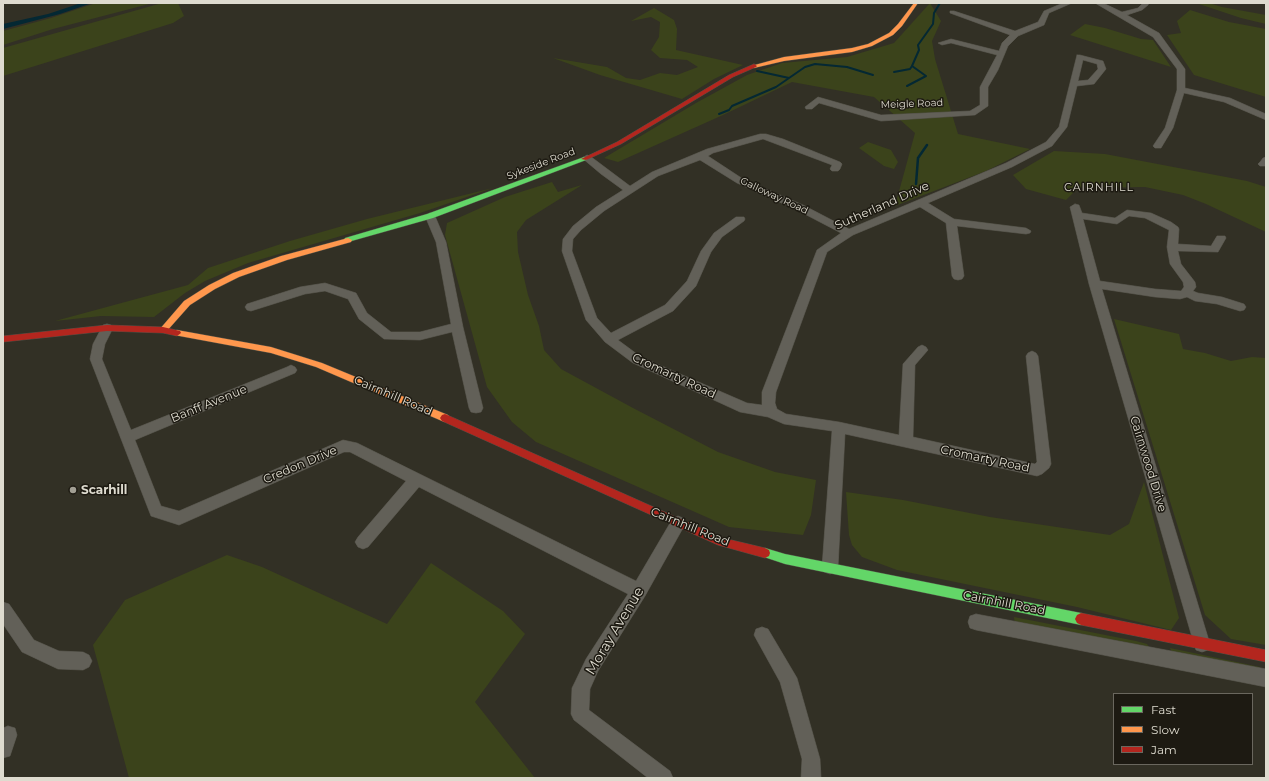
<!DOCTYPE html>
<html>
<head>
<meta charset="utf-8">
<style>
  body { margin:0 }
  #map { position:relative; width:1269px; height:781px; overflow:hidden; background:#323025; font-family:Montserrat,sans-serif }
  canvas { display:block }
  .frame { position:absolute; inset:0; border:4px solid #dedbcf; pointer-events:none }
  .legend { position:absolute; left:1113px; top:693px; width:140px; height:72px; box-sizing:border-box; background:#1d1a12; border:1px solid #6a675e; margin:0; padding:5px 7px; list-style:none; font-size:12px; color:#dedbcf }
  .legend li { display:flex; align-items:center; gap:8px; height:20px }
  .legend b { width:20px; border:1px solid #6a675e }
</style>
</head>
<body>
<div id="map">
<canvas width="1269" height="781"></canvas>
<div class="frame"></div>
<ul class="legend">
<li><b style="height:5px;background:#63d668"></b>Fast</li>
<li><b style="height:5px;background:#ff974d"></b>Slow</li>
<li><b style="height:5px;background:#b3261e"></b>Jam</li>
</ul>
</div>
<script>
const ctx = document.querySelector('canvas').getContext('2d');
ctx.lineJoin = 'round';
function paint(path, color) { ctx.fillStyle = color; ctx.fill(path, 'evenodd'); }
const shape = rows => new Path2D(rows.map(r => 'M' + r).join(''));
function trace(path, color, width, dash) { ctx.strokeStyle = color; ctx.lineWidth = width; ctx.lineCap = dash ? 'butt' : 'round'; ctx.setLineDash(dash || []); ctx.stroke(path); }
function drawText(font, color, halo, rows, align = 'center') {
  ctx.font = font + ' Montserrat,sans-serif'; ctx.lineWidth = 3; ctx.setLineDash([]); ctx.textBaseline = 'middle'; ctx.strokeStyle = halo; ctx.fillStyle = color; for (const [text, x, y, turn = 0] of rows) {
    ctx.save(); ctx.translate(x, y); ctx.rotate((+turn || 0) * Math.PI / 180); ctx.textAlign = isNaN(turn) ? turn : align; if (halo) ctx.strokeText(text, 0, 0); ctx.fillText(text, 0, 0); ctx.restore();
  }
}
const green = shape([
  [96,3,153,3,53,29,3,45,3,31,51,18],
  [162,3,178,3,184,16,173,23,3,76,3,48],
  [930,3,941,21,932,41,935,59,958,134,1030,149,986,171,895,206,915,133,874,97,792,82,723,115,618,162,604,158,696,103,747,75,782,63,847,57,894,43],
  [1196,3,1209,3,1222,7,1266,15,1266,24,1241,18],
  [654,8,674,20,677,29,676,50,743,65,714,79,682,99,600,75,553,58,607,67,626,78,640,80,660,73,677,75,698,67,687,60,660,58,651,50,659,37,660,22,651,17,631,21],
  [1190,10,1229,22,1266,29,1266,97,1194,75,1167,35,1181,33,1177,21],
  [1085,24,1105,28,1141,39,1153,40,1171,67,1070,35],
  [868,142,891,150,898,162,894,169,884,166,859,148],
  [1054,151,1105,154,1247,181,1266,187,1266,232,1206,204,1183,195,1145,187,1078,188,1066,200,1026,189,1013,175],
  [552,182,558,192,582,185,526,220,517,232,518,252,528,295,539,326,544,350,561,369,633,408,718,452,775,472,816,480,811,515,803,535,729,527,536,442,512,422,487,387,445,235,447,223,505,197],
  [493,188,420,213,248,263,205,281,185,293,154,317,101,316,55,321,188,285,208,268,290,241,367,219],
  [1114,319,1179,334,1183,349,1205,353,1231,361,1252,357,1266,358,1266,645,1231,639,1205,615],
  [1144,482,1179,618,1171,630,1077,607,897,570,862,557,852,545,849,535,846,492,903,500,990,517,1110,535,1129,524],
  [227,555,262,567,387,624,431,563,503,611,525,634,475,702,535,778,129,778,93,645,125,600],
  [1014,617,1136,641,1147,644,1151,649,1015,625],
  [1170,648,1260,667,1261,669,1172,653]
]);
const water = shape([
  [81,3,92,3,60,14,3,29,3,24,48,14]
]);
const streamFar1 = shape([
  [757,71,789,78],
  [894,72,910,69,912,66],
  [907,86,926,76,912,66,919,50,918,45,933,24,934,13,940,3],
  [719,114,729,110,732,106,776,87,805,67,815,64,847,67,873,75]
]);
const stream = shape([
  [916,184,918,158,927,145]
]);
const street = shape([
  [1063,3,1072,3,1049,13,1044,25,1018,36,1008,46,998,70,988,87,988,106,975,115,881,121,819,103,812,109,806,109,805,107,818,97,881,115,970,111,980,105,980,87,997,55,951,43,942,45,938,43,951,39,999,51,1002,43,1010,35,950,13,950,11,954,11,1015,31,1038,22,1044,11,1063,3],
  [1095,3,1103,3,1122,12,1138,8,1143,3,1149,3,1148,5,1142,10,1127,15,1159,33,1185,69,1185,88,1230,98,1266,114,1266,120,1224,102,1184,93,1173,128,1161,148,1155,148,1153,146,1165,128,1177,90,1177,69,1153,37,1095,3],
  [1077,55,1080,55,1103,61,1106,69,1094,84,1077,86,1067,127,1052,146,1012,167,928,203,954,219,1026,228,1031,231,1030,233,1026,234,957,226,964,276,962,279,958,280,954,279,952,276,946,223,920,207,853,235,827,252,776,392,775,403,777,409,786,414,839,422,899,435,903,364,918,347,922,345,926,347,928,350,915,365,913,437,1035,464,1037,462,1026,356,1028,353,1032,351,1036,353,1038,356,1051,464,1049,468,1042,474,1037,476,845,434,838,567,836,572,830,574,824,572,822,567,832,431,784,424,768,417,740,412,633,363,605,342,586,320,562,251,563,239,573,226,596,207,623,190,601,174,582,158,587,155,590,156,630,186,652,172,707,149,760,134,766,134,783,139,840,162,842,164,840,169,838,171,832,171,830,169,832,165,763,139,713,153,708,156,743,179,803,205,849,229,1006,163,1046,142,1059,127,1077,55],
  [1083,60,1097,64,1098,69,1088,80,1078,81,1083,60],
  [700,160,737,183,795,209,841,233,817,250,762,392,762,405,747,403,641,357,618,340,673,311,696,286,711,252,722,237,744,221,745,219,744,217,736,217,714,233,701,251,687,281,665,305,611,333,597,318,572,251,573,239,581,230,604,211,658,176,700,160],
  [1266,157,1266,166,1260,166,1258,164,1260,162,1263,158,1266,157],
  [1075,204,1079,205,1082,213,1115,218,1127,210,1151,213,1171,222,1178,227,1179,229,1178,244,1211,246,1217,236,1225,236,1226,238,1218,252,1178,251,1181,264,1195,282,1196,287,1193,291,1198,293,1222,297,1244,304,1246,307,1244,310,1240,311,1217,304,1195,301,1187,297,1180,299,1155,297,1102,289,1210,644,1208,650,1202,652,1196,650,1194,644,1089,284,1070,207,1075,204],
  [1129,216,1145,218,1169,230,1167,247,1170,264,1183,282,1184,287,1181,291,1155,289,1100,281,1083,219,1117,224,1129,216],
  [430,213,435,216,446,242,463,327,483,408,481,412,476,413,471,412,469,408,452,332,420,340,384,339,359,319,348,299,325,291,305,294,251,311,247,310,245,307,247,304,300,287,325,283,356,293,367,313,391,332,420,332,451,324,436,242,425,216,430,213],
  [107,324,111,325,113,328,105,344,102,359,131,430,287,367,291,365,295,367,297,370,295,373,135,440,161,506,179,511,343,440,357,443,636,581,673,518,678,516,683,518,686,523,683,528,645,596,598,671,590,689,589,710,670,771,673,778,648,778,574,720,571,714,572,688,575,682,586,659,628,594,419,487,368,547,363,549,358,547,355,542,358,537,406,481,350,452,344,452,179,525,151,516,90,359,93,344,103,325,107,324],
  [3,602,9,604,34,640,59,651,83,652,89,655,92,661,89,667,83,670,58,669,22,652,3,624,3,602],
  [976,614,1266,669,1266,687,976,630,970,628,968,622,970,616,976,614],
  [762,627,768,629,797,678,820,759,821,778,801,778,802,759,780,682,754,635,756,629,762,627],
  [8,726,15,728,17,735,10,756,3,758,3,728,8,726]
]);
const fast = shape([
  [584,157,587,159,586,160,433,218,348,242,344,240,345,238,427,214,584,157],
  [765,548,785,554,1081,613,1085,615,1087,619,1085,623,1081,625,785,564,761,556,760,553,761,550,765,548]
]);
const slow = shape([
  [914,3,918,3,902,26,893,35,872,46,852,52,784,61,754,68,751,66,784,57,852,48,868,44,889,33,898,24,914,3],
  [348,238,352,240,351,242,287,260,239,277,215,289,190,305,166,332,160,332,159,330,184,301,209,285,233,273,281,256,348,238],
  [177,330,271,347,322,363,448,415,450,418,448,421,445,422,442,421,316,367,271,353,174,335,173,333,174,331,177,330]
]);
const jam = shape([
  [754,64,757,66,756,67,733,77,621,144,586,160,581,159,617,142,729,75,754,64],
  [107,325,163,327,180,331,181,333,177,336,163,333,107,331,3,342,3,336,107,325],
  [445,414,723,538,765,548,769,550,770,553,769,556,765,558,718,545,442,421,440,418,442,415,445,414],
  [1081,613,1266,650,1266,662,1081,625,1077,623,1075,619,1077,615,1081,613]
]);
const markers = [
  [73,490,4,"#a29f94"]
];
const farStreetnames = [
  ["Meigle Road",912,104,-2],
  ["Sykeside Road",541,164,-21],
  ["Galloway Road",774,196,25]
];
const farNeighbourhoodnames = [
  ["CAIRNHILL",1099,188]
];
const streetNames = [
  ["Sutherland Drive",882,206,-24],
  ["Cromarty Road",674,376,25],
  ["Cairnhill Road",393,396,23],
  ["Banff Avenue",209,404,-22],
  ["Cromarty Road",985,459,12],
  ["Cairnwood Drive",1148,464,73],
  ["Credon Drive",300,465,-23],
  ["Cairnhill Road",690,527,22],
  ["Cairnhill Road",1004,603,11]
];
const poiNames = [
  ["Scarhill",81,490]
];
const nearStreetnames = [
  ["Moray Avenue",615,631,-59]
];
paint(green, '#3b431b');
paint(water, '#042833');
trace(streamFar1, '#042833', 2);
trace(stream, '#042833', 2.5);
trace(street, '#504e45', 1);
trace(fast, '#504e45', 1);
trace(slow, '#504e45', 1);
trace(jam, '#504e45', 1);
paint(street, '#626058');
paint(fast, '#63d668');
paint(slow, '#ff974d');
paint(jam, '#b3261e');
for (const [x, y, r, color] of markers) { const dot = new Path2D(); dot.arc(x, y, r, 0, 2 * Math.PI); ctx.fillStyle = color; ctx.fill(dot); trace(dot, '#1d1a12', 1.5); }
drawText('10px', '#dedbcf', '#1d1a12', farStreetnames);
ctx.letterSpacing = '1px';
drawText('11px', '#dedbcf', '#1d1a12', farNeighbourhoodnames);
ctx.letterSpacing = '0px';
drawText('12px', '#dedbcf', '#1d1a12', streetNames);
drawText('bold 12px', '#dedbcf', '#1d1a12', poiNames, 'left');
drawText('14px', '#dedbcf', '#1d1a12', nearStreetnames);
</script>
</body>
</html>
